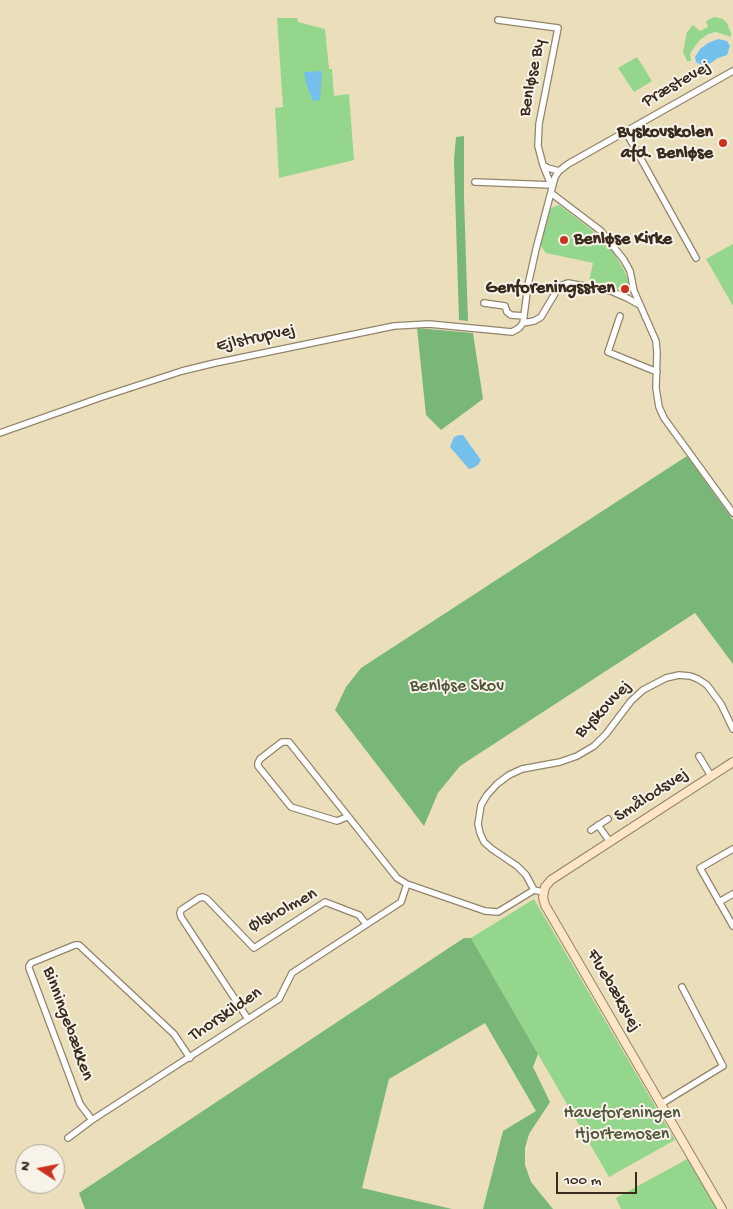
<!DOCTYPE html>
<html>
<head>
<meta charset="utf-8">
<style>
  body { margin:0 }
  #map { position:relative; width:733px; height:1209px; overflow:hidden; background:#eadfba; font-family:"Gochi Hand",sans-serif }
  canvas { display:block }
  .north { position:absolute; left:15px; top:1144px; width:50px; height:50px; box-sizing:border-box; background:#f7f3e8; border:1px solid #aca397; border-radius:50%; rotate:281deg; font-size:14px; font-weight:700; line-height:20px; text-align:center; color:#3b2a1e }
  .north::after { content:''; display:block; margin:auto; width:18px; height:22px; background:#c8321e; clip-path:polygon(50% 0,100% 100%,50% 72%,0 100%) }
  .scale { position:absolute; left:556px; top:1172px; width:81px; height:22px; box-sizing:border-box; border:2px solid #3b2a1e; border-top:0; padding-left:6px; font-size:15px; line-height:18px; white-space:nowrap; color:#3b2a1e; -webkit-text-stroke:4px #f7f3e8; paint-order:stroke }
</style>
</head>
<body>
<div id="map">
<canvas width="733" height="1209"></canvas>
<div class="north">N</div>
<div class="scale">100 m</div>
</div>
<script>
const ctx = document.querySelector('canvas').getContext('2d');
ctx.lineJoin = 'round';
function paint(path, color) { ctx.fillStyle = color; ctx.fill(path, 'evenodd'); }
const shape = rows => new Path2D(rows.map(r => 'M' + r).join(''));
function trace(path, color, width, dash) { ctx.strokeStyle = color; ctx.lineWidth = width; ctx.lineCap = dash ? 'butt' : 'round'; ctx.setLineDash(dash || []); ctx.stroke(path); }
function drawText(font, color, halo, rows, align = 'center') {
  ctx.font = font + ' "Gochi Hand",sans-serif'; ctx.lineWidth = 4; ctx.setLineDash([]); ctx.textBaseline = 'middle'; ctx.strokeStyle = halo; ctx.fillStyle = color; for (const [text, x, y, turn = 0] of rows) {
    ctx.save(); ctx.translate(x, y); ctx.rotate((+turn || 0) * Math.PI / 180); ctx.textAlign = isNaN(turn) ? turn : align; if (halo) ctx.strokeText(text, 0, 0); ctx.fillText(text, 0, 0); ctx.restore();
  }
}
const green = shape([
  [714,17,723,19,727,23,731,33,731,37,716,32,708,34,700,40,695,46,690,54,691,61,687,61,683,52,687,32,693,25,700,31,708,27,706,21],
  [277,18,297,18,298,22,325,29,329,69,332,69,334,96,349,94,354,160,279,178,275,108,283,107],
  [637,57,652,81,634,92,618,68],
  [559,205,601,237,611,249,624,270,629,284,614,290,591,284,589,281,593,263,546,253,540,245,551,208],
  [733,244,733,306,706,259],
  [534,899,675,1140,609,1177,471,938],
  [689,1158,718,1209,621,1209,616,1198]
]);
const forest = shape([
  [464,136,464,198,468,321,459,320,454,160,456,137],
  [417,328,473,333,483,399,441,430,426,415],
  [687,456,733,520,733,664,695,613,460,766,438,793,424,826,335,710,346,687,361,668],
  [464,938,471,938,538,1054,533,1067,550,1102,529,1134,525,1148,525,1165,531,1182,553,1209,483,1209,503,1131,536,1111,485,1023,389,1079,362,1188,452,1209,85,1209,79,1193]
]);
const water = shape([
  [718,39,727,41,730,46,727,55,718,58,705,67,696,62,695,57,700,49,708,43],
  [322,71,320,100,313,101,306,83,304,72],
  [459,435,463,435,481,460,478,465,473,468,469,469,450,447,454,437]
]);
const street = shape([
  [498,20,558,28,539,124,538,146,543,165,548,168,559,171],
  [626,132,696,258],
  [543,165,549,180,552,185],
  [475,182,552,185],
  [551,193,601,231,624,260,630,271,634,291,656,341,657,353,656,388,659,407,664,418,733,513],
  [484,303,505,306,507,312,511,315,524,316],
  [640,305,627,298,611,291,568,283,562,285,557,290,541,317,534,321,523,323,528,285,536,249,555,177,559,171,568,164,733,71],
  [620,316,608,352,657,372],
  [0,433,102,397,182,371,215,363,394,326,429,324,512,332,519,328,523,323],
  [699,756,711,776],
  [347,817,337,821,291,807,258,766,258,763,260,759,282,742,289,742,397,878,407,884,485,911,498,912,534,890],
  [598,825,610,842],
  [591,830,608,819],
  [733,849,700,868,733,926],
  [543,892,534,890,526,875,517,866,492,849,484,842,480,833,478,824,481,805,487,795,497,784,509,775,522,769,560,762,577,756,594,746,606,734,631,701,643,690,666,678,679,675,690,676,698,679,707,685,721,704,733,729],
  [719,902,733,894],
  [248,1019,181,917,180,913,181,910,199,898,203,897,207,899,254,948,325,902,359,915,366,924],
  [661,1104,723,1066,682,987],
  [92,1120,80,1104,29,968,29,966,31,963,75,945,79,945,174,1034,190,1058],
  [68,1138,92,1120,279,999,292,973,401,902,407,884]
]);
const secondary = shape([
  [722,1209,545,905,543,897,545,887,551,880,733,762]
]);
const markers = [
  [723,143,5,"#c8321e"],
  [564,240,5,"#c8321e"],
  [625,289,5,"#c8321e"]
];
const streetNames = [
  ["Benløse By",533,78,-79],
  ["Præstevej",677,85,-30],
  ["Ejlstrupvej",256,339,-12],
  ["Byskovvej",604,710,-46],
  ["Smålodsvej",652,796,-33],
  ["Ølsholmen",283,911,-28],
  ["Fluebæksvej",613,991,60],
  ["Thorskilden",226,1015,-34],
  ["Binningebækken",67,1024,70]
];
const poiNames = [
  ["Byskovskolen",713,133],
  ["afd. Benløse",713,154],
  ["Benløse Kirke",574,240,"left"],
  ["Genforeningssten",615,289]
];
const parkNames = [
  ["Benløse Skov",457,687],
  ["Haveforeningen",622,1114],
  ["Hjortemosen",622,1135]
];
paint(green, '#95d68d');
paint(forest, '#78b778');
paint(water, '#73c0ed');
trace(street, '#92846c', 8);
trace(secondary, '#92846c', 10);
trace(street, '#fff', 5.5);
trace(secondary, '#fde5c5', 8);
for (const [x, y, r, color] of markers) { const dot = new Path2D(); dot.arc(x, y, r, 0, 2 * Math.PI); ctx.fillStyle = color; ctx.fill(dot); trace(dot, '#f7f3e8', 2); }
drawText('18px', '#3b2a1e', '#f7f3e8', streetNames);
drawText('bold 18px', '#3b2a1e', '#f7f3e8', poiNames, 'right');
drawText('18px', '#52553a', '#f7f3e8', parkNames);
</script>
</body>
</html>
